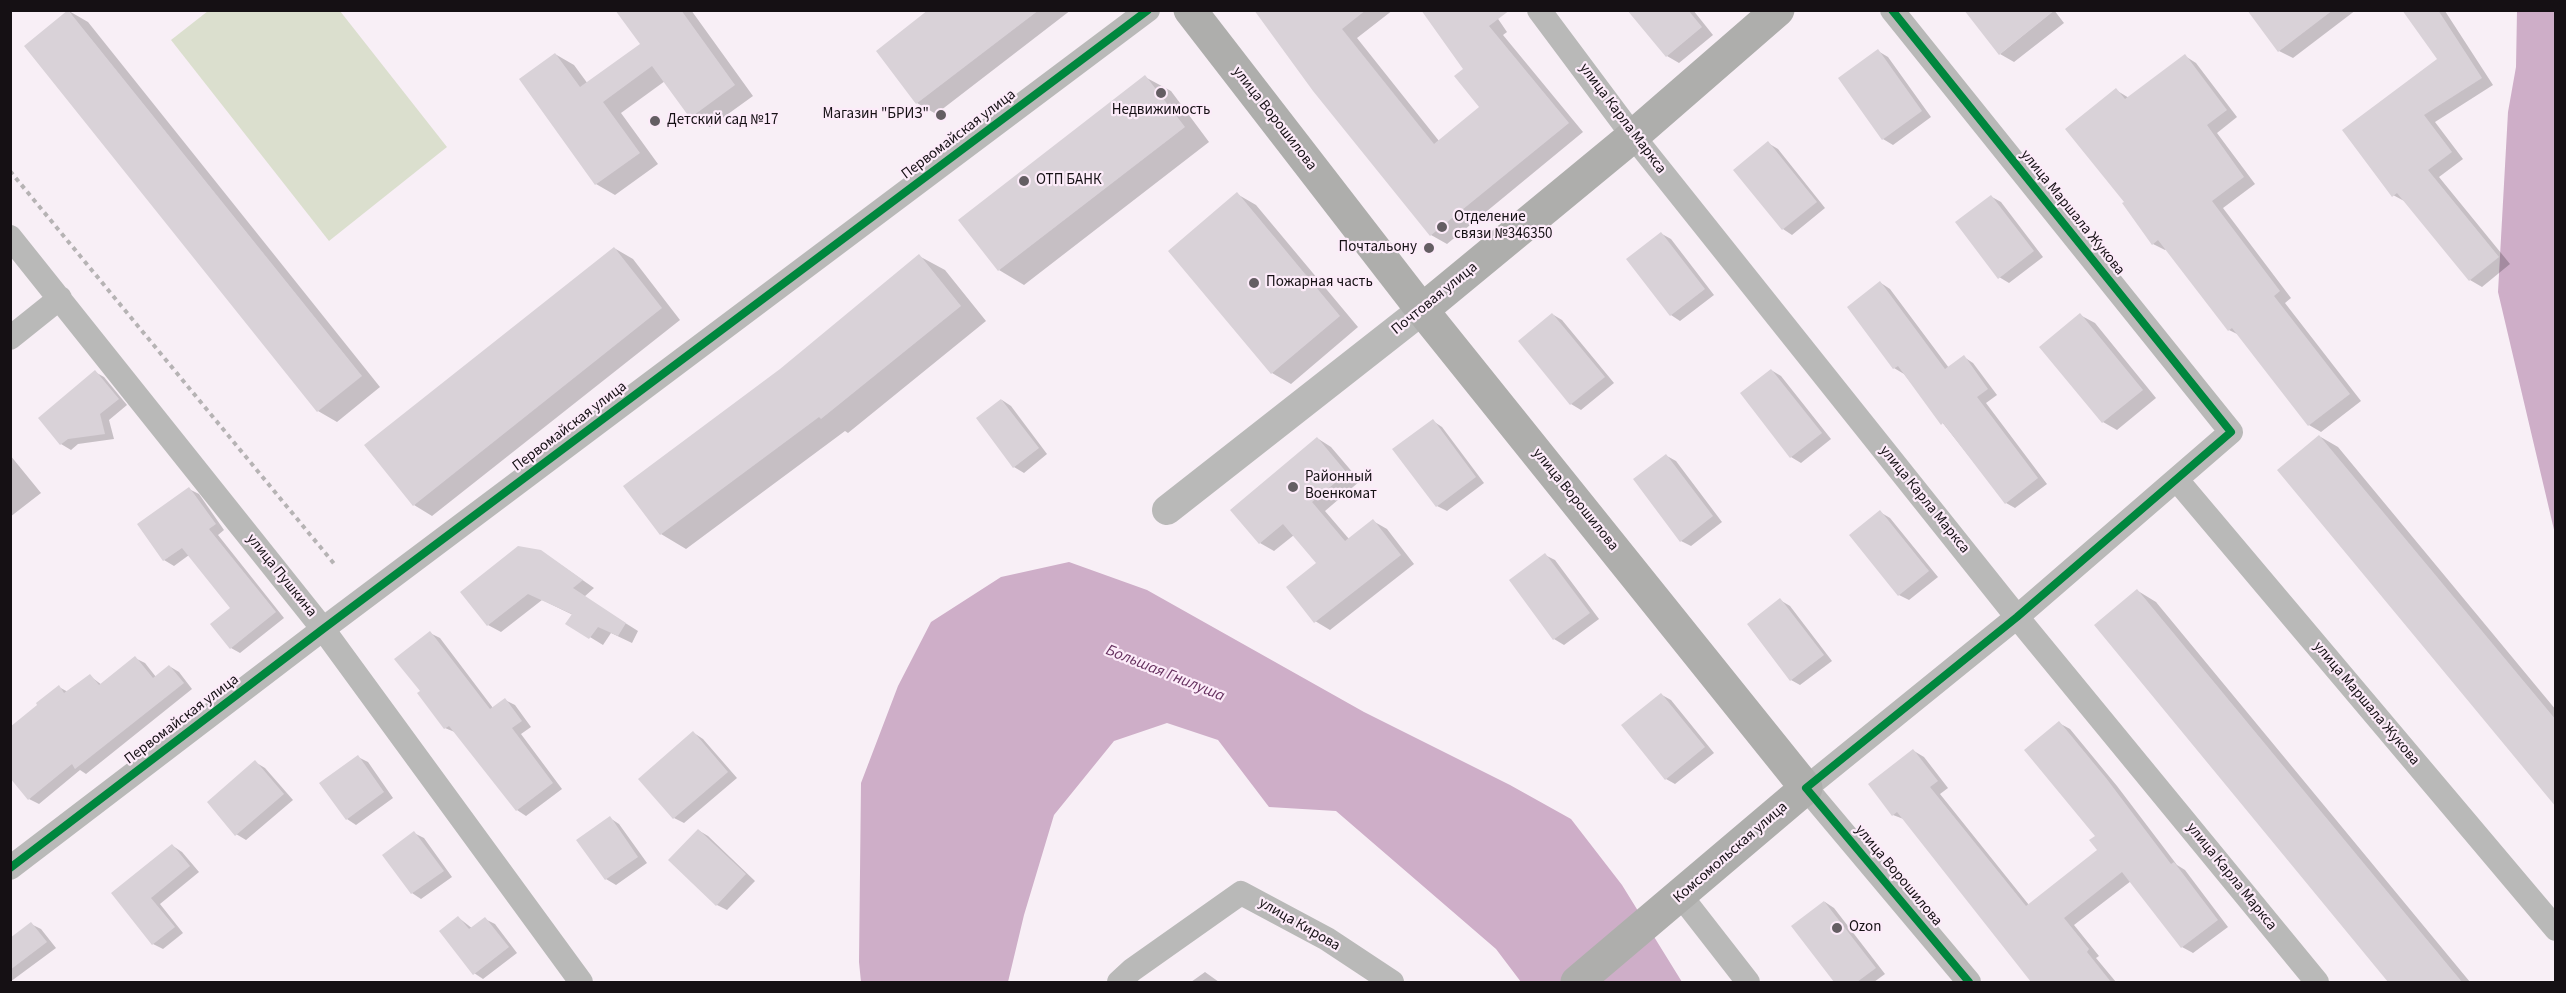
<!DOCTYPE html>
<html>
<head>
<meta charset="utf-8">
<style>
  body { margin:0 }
  #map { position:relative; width:2566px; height:993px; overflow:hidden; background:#f8eff6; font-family:"Source Sans 3",sans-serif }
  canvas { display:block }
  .frame { position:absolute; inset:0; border:12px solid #151014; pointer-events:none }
</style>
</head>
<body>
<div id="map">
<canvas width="2566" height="993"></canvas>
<div class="frame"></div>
</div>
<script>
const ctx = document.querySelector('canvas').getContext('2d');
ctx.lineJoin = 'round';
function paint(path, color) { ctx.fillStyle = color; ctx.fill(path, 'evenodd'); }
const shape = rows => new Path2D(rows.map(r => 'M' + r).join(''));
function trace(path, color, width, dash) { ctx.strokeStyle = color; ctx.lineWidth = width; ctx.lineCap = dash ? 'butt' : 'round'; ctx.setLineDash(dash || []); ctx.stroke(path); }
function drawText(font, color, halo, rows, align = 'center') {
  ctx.font = font + ' "Source Sans 3",sans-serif'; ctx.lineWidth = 4.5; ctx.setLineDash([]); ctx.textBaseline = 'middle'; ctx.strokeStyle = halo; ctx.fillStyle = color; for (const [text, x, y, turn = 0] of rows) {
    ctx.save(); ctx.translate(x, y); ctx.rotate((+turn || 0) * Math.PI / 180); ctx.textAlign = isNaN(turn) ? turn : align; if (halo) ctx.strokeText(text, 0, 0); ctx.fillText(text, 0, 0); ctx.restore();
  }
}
const green = shape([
  [208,11,340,11,447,147,329,241,171,40]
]);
const water = shape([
  [2517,11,2555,11,2555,534,2498,292,2508,112,2516,67],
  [1069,562,1147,590,1364,712,1510,785,1571,819,1622,885,1682,982,1521,982,1496,949,1336,811,1269,807,1218,740,1167,723,1114,741,1054,815,1024,915,1008,982,861,982,859,962,861,783,898,686,931,622,1001,577]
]);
const shadow = shape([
  [617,10,691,10,753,96,710,127,691,117,665,81,621,113,658,164,615,195,596,184,555,54,574,65,588,84,642,44],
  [931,10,1071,10,936,114,917,103,878,51],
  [1256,10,1393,10,1357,38,1439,141,1481,107,1465,69,1492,10,1507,32,1503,35,1583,132,1447,244,1431,235,1358,144],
  [1629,10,1693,10,1713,35,1679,63,1667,56],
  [2054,10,2064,23,2014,62,2000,54],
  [2249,10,2356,10,2293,58,2279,51],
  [2423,10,2445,11,2493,85,2435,122,2463,159,2439,177,2510,264,2482,287,2470,280,2406,202,2393,195,2439,59],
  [69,11,88,22,380,387,337,422,318,411],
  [1878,51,1888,57,1931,117,1893,145,1883,139,1840,78],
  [2185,56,2196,63,2237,117,2217,133,2255,184,2223,208,2291,298,2285,303,2361,401,2321,432,2309,425,2239,335,2229,330,2167,249,2165,250,2153,244,2126,202,2116,90,2129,98],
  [1145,77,1171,91,1209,142,1024,285,999,270],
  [1768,143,1778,149,1825,208,1792,235,1783,229],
  [1237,194,1256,205,1358,327,1291,384,1272,373],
  [1992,197,2001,202,2043,257,2009,283,1999,277],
  [1662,234,1671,239,1714,295,1680,321,1671,315],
  [614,248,633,259,680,320,432,516,414,505],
  [919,256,945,270,986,321,848,433,845,431,686,549,661,534,781,370],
  [1881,283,1890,289,1949,368,1964,357,1973,363,1997,395,1986,403,2047,484,2015,508,2006,503,1904,374,1894,368,1849,307],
  [1552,314,1562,320,1614,383,1581,410,1571,404,1520,341],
  [2080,315,2095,323,2156,398,2117,430,2103,422],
  [1771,370,1781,376,1831,439,1801,463,1791,457,1742,394],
  [95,372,104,377,127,405,109,420,114,439,78,444,71,450,61,444,40,419],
  [1002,400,1011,406,1047,454,1024,473,1014,467],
  [1433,421,1442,427,1484,483,1447,511,1437,506],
  [2319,436,2338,447,2556,710,2556,805],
  [1317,438,1331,447,1360,481,1325,511,1349,539,1373,521,1387,529,1414,564,1330,630,1315,621,1318,564,1294,535,1274,551,1260,543],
  [10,455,41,493,10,517],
  [1667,456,1676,461,1722,522,1691,546,1681,541],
  [189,489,199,494,224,530,218,535,284,618,240,653,231,648,232,608,189,555,174,566,164,560,139,524],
  [1880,512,1890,518,1938,577,1909,600,1899,595],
  [541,551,594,588,584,597,638,631,632,643,611,633,603,645,567,623,573,615,542,600,501,632,488,625],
  [1545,555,1555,560,1599,619,1564,645,1554,639,1511,581],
  [2138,591,2156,602,2470,982,2390,982,2096,625],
  [1780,600,1790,606,1832,661,1800,685,1791,680],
  [430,633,440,638,493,708,505,700,515,705,531,727,521,734,562,789,526,816,517,810,457,733,445,728,422,692],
  [135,658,145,663,156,677,169,666,179,672,192,689,86,774,80,770,39,804,29,799,59,687,68,692,90,676,102,685],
  [1662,695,1671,700,1714,753,1675,784,1666,779],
  [2059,723,2070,729,2117,786,2177,865,2185,870,2228,927,2193,953,2182,947,2131,881,2074,925,2099,956,2096,958,2116,982,2035,982,1906,820,1893,815,1870,784,1914,751,1924,757,1948,788,1940,794,2029,905,2099,850,2097,836],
  [694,733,703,739,737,778,684,823,674,818],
  [358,757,368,762,393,798,356,825,347,819],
  [255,762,265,768,293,800,246,840,236,834],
  [610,818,619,824,647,863,616,885,606,879],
  [698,830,708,836,755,881,727,910,717,905],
  [414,833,424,838,452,877,421,899,412,893],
  [173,846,182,852,199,872,160,904,183,933,163,949,153,944,113,894],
  [1825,902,1834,908,1885,974,1874,982,1836,982,1793,927],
  [459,918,473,929,485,919,495,924,517,953,483,979,474,973],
  [31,924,41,929,56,948,10,982,10,940],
  [1205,972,1219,982,1191,982]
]);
const building = shape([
  [68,10,362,376,317,412,24,46],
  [615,10,681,10,735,85,690,118,652,66,603,102,640,153,595,185,519,79,555,53,580,87,640,44],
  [928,10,1039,10,916,104,876,51],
  [1254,10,1366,10,1342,29,1434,144,1479,107,1454,76,1463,69,1421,10,1510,10,1489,26,1569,123,1430,236,1313,91],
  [1627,10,1688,10,1702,27,1666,57],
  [1964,10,2055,10,1999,55],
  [2247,10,2333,10,2278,52],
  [2402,10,2438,10,2482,78,2424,115,2452,152,2428,170,2499,257,2469,281,2397,193,2392,197,2342,130,2437,59],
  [1878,49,1922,111,1882,140,1838,78],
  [2185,54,2227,110,2207,125,2244,177,2212,201,2280,291,2274,296,2350,394,2308,426,2232,328,2228,331,2158,240,2152,245,2122,203,2124,202,2065,129,2116,88,2125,99],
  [1145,75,1185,127,998,271,958,220],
  [1768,141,1817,202,1782,230,1733,170],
  [1237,192,1340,316,1271,374,1168,251],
  [1991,195,2034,251,1998,279,1955,222],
  [1661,232,1705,289,1670,316,1626,259],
  [614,247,662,308,413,506,364,445],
  [919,254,961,306,821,419,819,417,660,535,623,486,780,369],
  [1880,281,1945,369,1964,355,1988,389,1977,397,2038,478,2005,504,1943,423,1941,425,1898,366,1893,369,1847,307],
  [1552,313,1605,377,1570,405,1518,341],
  [2080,313,2143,390,2102,423,2039,347],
  [1771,369,1822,433,1790,458,1740,393],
  [95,370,119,399,100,414,105,434,68,439,60,445,38,418],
  [1001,399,1039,448,1013,468,976,418],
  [1433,419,1476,477,1436,507,1392,449],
  [2319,435,2556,720,2556,807,2277,470],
  [1317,437,1347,473,1312,502,1345,541,1373,519,1401,555,1314,623,1286,587,1316,563,1283,524,1259,544,1230,510],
  [1666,454,1713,516,1680,542,1633,479],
  [189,487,216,524,209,529,276,612,230,649,210,624,230,608,182,548,163,561,137,524],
  [1880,510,1929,571,1898,596,1849,535],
  [518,546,541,550,583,580,573,588,626,623,618,636,598,627,589,639,565,624,572,614,528,594,487,626,460,592],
  [1545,553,1590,613,1553,640,1509,580],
  [2137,589,2462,982,2388,982,2094,625],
  [1780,598,1824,655,1790,681,1747,624],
  [430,631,490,709,505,698,522,721,512,728,553,783,516,811,449,726,444,729,417,693,420,691,394,659],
  [135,656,153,678,169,665,184,683,75,769,72,764,28,800,10,778,10,727,37,705,36,703,59,685,64,693,90,674,99,685],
  [1661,693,1705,747,1665,780,1621,725],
  [2059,721,2106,778,2171,864,2174,862,2218,920,2181,948,2122,872,2064,918,2089,949,2087,952,2111,982,2031,982,1897,812,1892,816,1868,784,1913,749,1938,781,1930,787,2026,906,2097,850,2089,840,2095,836,2024,750],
  [693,731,728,772,673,819,638,779],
  [358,755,384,792,346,820,319,783],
  [255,760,284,794,235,836,207,802],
  [610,816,638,857,605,880,576,840],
  [698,829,746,874,716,906,668,860],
  [414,831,444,871,411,894,382,855],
  [172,844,190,866,151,898,175,927,152,945,111,893],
  [1824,901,1876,968,1857,982,1834,982,1791,926],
  [458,916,469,929,485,917,509,947,473,975,439,931],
  [31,922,47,942,10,970,10,938]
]);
const path = shape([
  [10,171,336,566]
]);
const minor = shape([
  [1539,10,1633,136,2017,617,2317,982],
  [1892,10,2231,432,2017,617,1806,788,1969,982],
  [10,237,323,629,581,982],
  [10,338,60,298],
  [2177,480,2556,929],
  [10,868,323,629,1148,10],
  [1681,896,1748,982],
  [1119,982,1132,970,1241,893,1327,939,1392,982]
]);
const tertiary = shape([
  [1167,510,1422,310]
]);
const secondary = shape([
  [1190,10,1422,310,1806,788,1577,982],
  [1422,310,1633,136,1778,10]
]);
const cycleway = shape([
  [1892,10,2231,432,2017,617,1806,788,1969,982],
  [10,868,323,629,1148,10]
]);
const markers = [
  [1161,93,6,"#645e63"],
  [941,115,6,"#645e63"],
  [655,121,6,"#645e63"],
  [1024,181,6,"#645e63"],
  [1442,227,6,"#645e63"],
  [1429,248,6,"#645e63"],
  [1254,283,6,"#645e63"],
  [1293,487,6,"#645e63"],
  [1837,928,6,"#645e63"]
];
const poiNames = [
  ["Недвижимость",1161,111,"center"],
  ["Магазин \"БРИЗ\"",929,115,"right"],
  ["Детский сад №17",667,121],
  ["ОТП БАНК",1036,181],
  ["Отделение",1454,218],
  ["связи №346350",1454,235],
  ["Почтальону",1417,248,"right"],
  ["Пожарная часть",1266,283],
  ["Районный",1305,478],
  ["Военкомат",1305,495],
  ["Ozon",1849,928]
];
const streetNames = [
  ["улица Ворошилова",1274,119,52],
  ["улица Карла Маркса",1622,119,53],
  ["Первомайская улица",959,135,-37],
  ["улица Маршала Жукова",2072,213,51],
  ["Почтовая улица",1435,299,-39],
  ["Первомайская улица",570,427,-37],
  ["улица Ворошилова",1575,500,51],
  ["улица Карла Маркса",1924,500,51],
  ["улица Пушкина",281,576,51],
  ["улица Маршала Жукова",2366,704,50],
  ["Первомайская улица",182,720,-37],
  ["Комсомольская улица",1731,853,-41],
  ["улица Ворошилова",1898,876,50],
  ["улица Карла Маркса",2231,877,51],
  ["улица Кирова",1299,925,30]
];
const waterNames = [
  ["Большая Гнилуша",1165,674,22]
];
paint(green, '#dbdfce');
paint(water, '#ceaec8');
paint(shadow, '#0003');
paint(building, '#d9d2d8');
trace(path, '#b6b3b4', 4, [4.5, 4.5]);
trace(minor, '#b9b9b8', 24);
trace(tertiary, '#b9b9b8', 30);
trace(secondary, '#aeaeac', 33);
trace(cycleway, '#00873e', 8);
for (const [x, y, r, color] of markers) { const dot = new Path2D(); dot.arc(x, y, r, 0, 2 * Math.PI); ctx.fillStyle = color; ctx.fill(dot); trace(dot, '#fcebf9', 2); }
drawText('15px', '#151014', '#fcebf9', poiNames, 'left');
drawText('15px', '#151014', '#fcebf9', streetNames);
drawText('italic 16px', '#65305e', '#fcebf9', waterNames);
</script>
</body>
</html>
